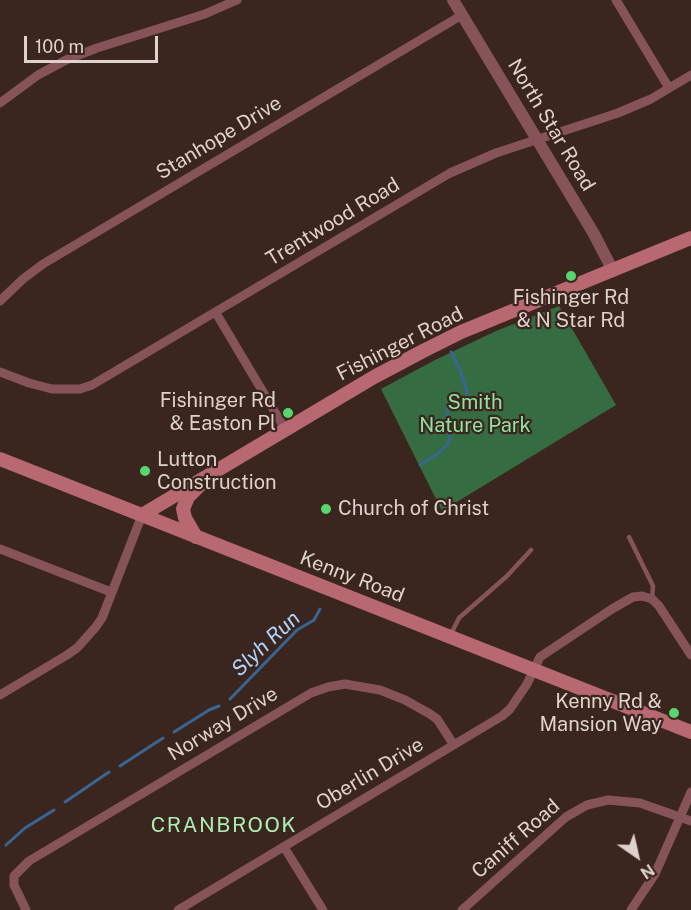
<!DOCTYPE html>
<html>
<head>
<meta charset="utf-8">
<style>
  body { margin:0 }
  #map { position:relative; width:691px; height:910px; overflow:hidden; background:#3a261e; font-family:"Public Sans",sans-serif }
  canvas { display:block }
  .north { position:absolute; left:607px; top:826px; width:60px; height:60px; -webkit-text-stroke:4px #3a261e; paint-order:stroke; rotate:146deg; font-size:16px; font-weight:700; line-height:24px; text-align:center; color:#dfd1cc }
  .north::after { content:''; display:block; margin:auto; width:21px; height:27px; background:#dfd1cc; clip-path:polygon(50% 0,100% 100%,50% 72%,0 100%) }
  .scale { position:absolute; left:24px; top:36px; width:134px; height:27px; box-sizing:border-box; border:3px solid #dfd1cc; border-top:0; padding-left:8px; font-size:18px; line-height:21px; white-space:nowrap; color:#dfd1cc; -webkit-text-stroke:4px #3a261e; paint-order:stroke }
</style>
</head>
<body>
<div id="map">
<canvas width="691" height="910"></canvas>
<div class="north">N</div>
<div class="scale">100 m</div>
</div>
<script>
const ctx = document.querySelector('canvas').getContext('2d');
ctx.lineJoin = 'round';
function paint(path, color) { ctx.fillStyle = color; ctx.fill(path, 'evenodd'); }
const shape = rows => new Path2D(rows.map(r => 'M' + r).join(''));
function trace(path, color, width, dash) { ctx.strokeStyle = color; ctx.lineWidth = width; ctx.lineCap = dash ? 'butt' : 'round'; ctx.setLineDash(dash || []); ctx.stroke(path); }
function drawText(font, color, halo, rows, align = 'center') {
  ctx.font = font + ' "Public Sans",sans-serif'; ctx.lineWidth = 4.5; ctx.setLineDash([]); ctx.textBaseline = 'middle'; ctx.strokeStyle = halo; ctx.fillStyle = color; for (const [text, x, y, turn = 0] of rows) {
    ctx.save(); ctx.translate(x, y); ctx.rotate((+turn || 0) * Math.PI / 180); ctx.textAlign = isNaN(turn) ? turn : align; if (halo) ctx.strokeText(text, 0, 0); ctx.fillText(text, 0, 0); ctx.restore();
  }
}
const forest = shape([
  [559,306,616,405,442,511,381,389,435,360,496,331]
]);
const stream = shape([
  [420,465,439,453,448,444,450,436,447,418,448,407,451,403,464,401,468,395,460,370,451,352],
  [230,699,297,630,314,620,320,609],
  [174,732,209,710,219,706],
  [120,766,163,738],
  [65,802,109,772],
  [6,845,25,828,54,810]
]);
const service = shape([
  [629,537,653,586,652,599],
  [451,634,459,618,507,576,531,550]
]);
const minor = shape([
  [616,0,669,88],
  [0,103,38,75,66,60,97,48,205,14,237,0],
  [0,301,23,279,43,264,462,15],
  [216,313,285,429],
  [0,372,29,383,52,389,80,389,92,385,450,173,496,153,618,113,651,99,691,75],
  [0,549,111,592],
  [0,695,67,655,77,648,95,628,102,618,142,515],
  [284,847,323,910],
  [26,910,14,885,14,876,29,861,311,693,328,687,345,684,380,690,405,700,430,714,437,719,454,745],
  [178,910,502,716,510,709,527,684,540,657,612,609,633,597,642,596,652,599,659,606,691,655],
  [462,910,566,817,587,805,608,800,640,803,691,821],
  [631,910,655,874,691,792]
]);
const tertiary = shape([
  [453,0,594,234,613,271]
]);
const secondary = shape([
  [0,459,691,732],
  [142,515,374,377,423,351,461,332,691,238],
  [196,537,185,518,183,509,188,497,200,485]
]);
const markers = [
  [571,276,6,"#58d56f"],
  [288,413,6,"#58d56f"],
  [145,471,6,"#58d56f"],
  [326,509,6,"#58d56f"],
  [674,713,6,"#58d56f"]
];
const streetNames = [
  ["North Star Road",551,125,59],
  ["Stanhope Drive",219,138,-31],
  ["Trentwood Road",333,222,-31],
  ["Fishinger Road",400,344,-27],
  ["Kenny Road",352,577,21],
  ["Norway Drive",223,724,-31],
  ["Oberlin Drive",370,774,-31],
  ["Caniff Road",516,839,-41]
];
const poiNames = [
  ["Fishinger Rd",571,298,"center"],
  ["& N Star Rd",571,321,"center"],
  ["Fishinger Rd",276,401],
  ["& Easton Pl",276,424],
  ["Lutton",157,460,"left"],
  ["Construction",157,483,"left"],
  ["Church of Christ",338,509,"left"],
  ["Kenny Rd &",662,702],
  ["Mansion Way",662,725]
];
const parkNames = [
  ["Smith",475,403],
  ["Nature Park",475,426]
];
const waterNames = [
  ["Slyh Run",266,644,-43]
];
const neighbourhoodNames = [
  ["CRANBROOK",224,826]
];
paint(forest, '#356c42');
trace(stream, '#396593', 3);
trace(service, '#855358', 4.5);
trace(minor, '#855358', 9);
trace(tertiary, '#855358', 12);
trace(secondary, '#b76870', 14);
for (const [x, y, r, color] of markers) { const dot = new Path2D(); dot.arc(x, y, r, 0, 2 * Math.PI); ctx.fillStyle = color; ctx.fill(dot); trace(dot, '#3a261e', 2); }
drawText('20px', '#dfd1cc', '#3a261e', streetNames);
drawText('20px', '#dfd1cc', '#3a261e', poiNames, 'right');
drawText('20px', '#91e1a1', '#3a261e', parkNames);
drawText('italic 21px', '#aed4fe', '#3a261e', waterNames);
ctx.letterSpacing = '1.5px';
drawText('21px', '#adecb3', '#3a261e', neighbourhoodNames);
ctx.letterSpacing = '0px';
</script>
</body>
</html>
